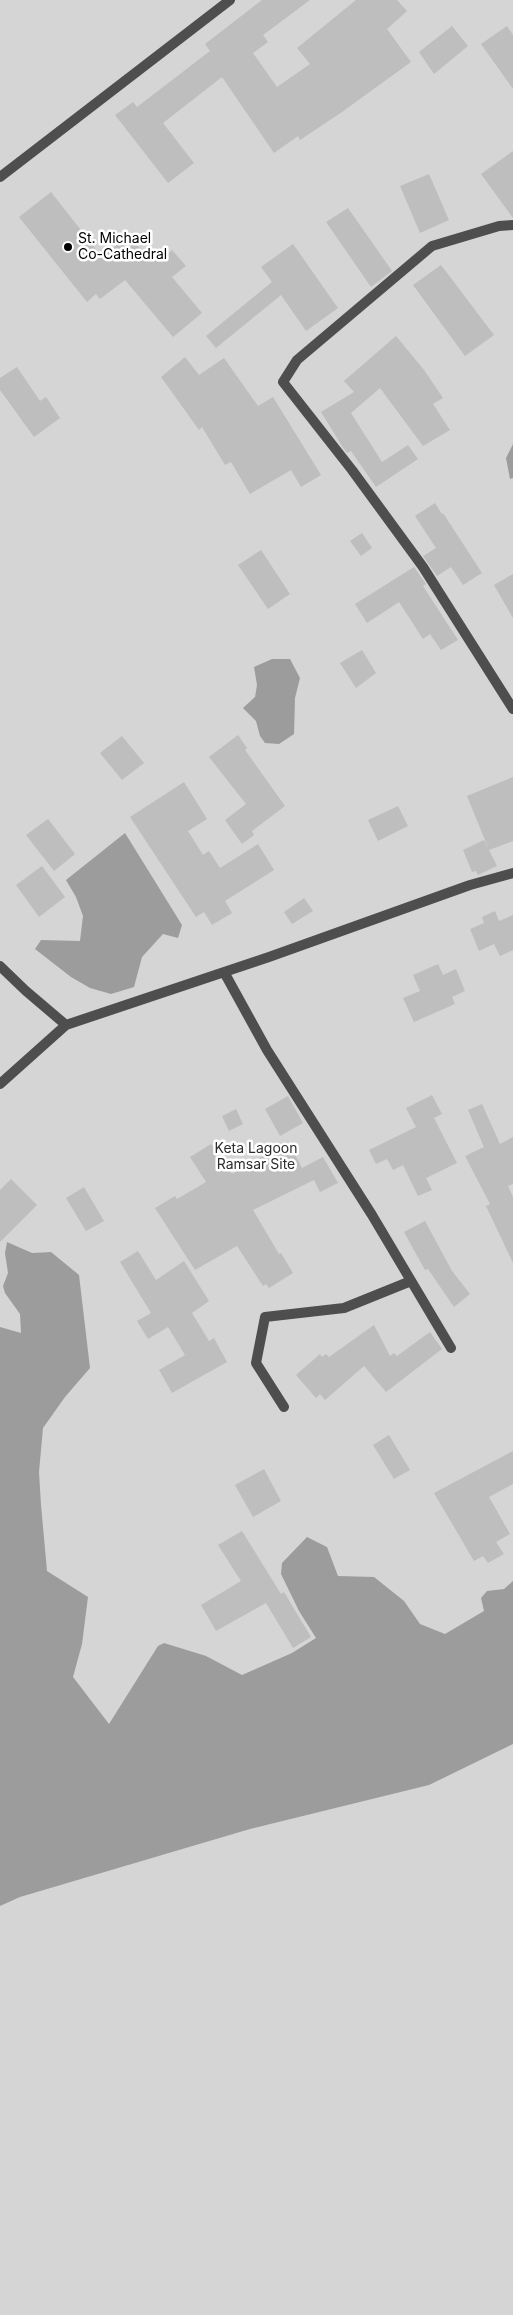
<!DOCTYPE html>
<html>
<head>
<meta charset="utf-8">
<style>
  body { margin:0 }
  canvas { display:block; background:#fff }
</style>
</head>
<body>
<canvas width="513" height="2315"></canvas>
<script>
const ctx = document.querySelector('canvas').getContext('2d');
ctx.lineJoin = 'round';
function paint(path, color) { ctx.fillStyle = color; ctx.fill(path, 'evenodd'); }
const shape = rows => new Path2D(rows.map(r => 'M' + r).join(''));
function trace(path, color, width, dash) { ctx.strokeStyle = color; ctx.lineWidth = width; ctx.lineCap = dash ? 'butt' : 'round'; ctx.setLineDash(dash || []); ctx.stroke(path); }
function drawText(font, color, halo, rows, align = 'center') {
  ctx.font = font + ' Inter,sans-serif'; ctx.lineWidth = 5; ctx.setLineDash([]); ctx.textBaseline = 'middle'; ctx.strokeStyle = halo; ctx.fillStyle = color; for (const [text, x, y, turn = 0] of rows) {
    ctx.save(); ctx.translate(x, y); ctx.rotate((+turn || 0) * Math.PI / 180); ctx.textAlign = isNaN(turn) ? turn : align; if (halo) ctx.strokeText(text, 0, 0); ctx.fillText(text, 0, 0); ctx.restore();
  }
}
const green = shape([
  [0,0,513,0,513,2315,0,2315]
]);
const water = shape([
  [513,444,513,478,510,479,506,458],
  [272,659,290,659,300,678,295,698,294,734,279,744,265,743,260,736,256,721,243,708,255,697,257,685,254,667],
  [125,833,182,925,178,938,163,934,142,957,134,987,111,994,90,988,71,977,35,949,41,940,80,941,83,916,76,897,66,880],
  [7,1242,32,1253,51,1252,79,1275,90,1368,65,1397,43,1428,39,1472,41,1505,47,1571,88,1597,82,1644,73,1677,109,1724,158,1646,164,1643,206,1656,242,1675,292,1653,316,1638,299,1611,281,1574,282,1563,307,1537,327,1547,338,1576,374,1577,404,1601,420,1624,445,1634,484,1611,481,1598,487,1591,504,1589,513,1581,513,1744,429,1785,250,1829,20,1897,0,1906,0,1327,21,1333,20,1314,5,1293,3,1286,8,1273,5,1253]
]);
const building = shape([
  [262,0,310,0,263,35,268,42,253,53,277,87,310,64,297,48,356,0,397,0,407,11,387,29,411,62,342,112,300,140,298,136,274,153,222,77,163,123,194,163,168,183,115,115,133,102,137,107,210,51,205,44],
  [452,26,468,46,434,74,419,52],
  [507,26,513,35,513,89,481,44],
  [513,151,513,218,481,174],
  [429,174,449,220,420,233,400,186],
  [51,192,102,257,129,235,144,253,148,250,159,262,172,250,186,266,172,277,202,313,173,337,125,280,100,299,96,294,87,302,19,217],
  [348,208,392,271,371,287,326,222],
  [293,244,338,308,306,331,281,295,216,348,206,336,272,282,261,267],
  [441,265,494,335,465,356,413,285],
  [396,336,424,370,443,398,433,404,450,430,423,446,380,388,351,413,382,462,408,445,418,459,376,487,351,451,347,453,342,446,321,412,354,392,344,381],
  [185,357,199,375,224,358,258,406,273,397,321,475,301,487,291,470,250,494,231,462,225,465,202,427,199,430,161,377],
  [17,367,40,401,46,397,60,418,34,437,0,390,0,378],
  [435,503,442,514,443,513,482,573,463,585,451,567,437,576,423,556,436,548,415,516],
  [362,533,372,548,361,556,350,541],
  [261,550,290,594,268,609,238,565],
  [414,567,426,584,423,586,458,640,441,650,430,634,423,639,399,602,367,623,355,604],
  [513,574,513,618,494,585],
  [362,650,376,673,356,688,340,663],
  [238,735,247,748,245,750,285,806,252,831,254,835,242,844,225,820,246,804,209,757],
  [122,736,144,763,122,780,100,753],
  [513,777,513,841,489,850,467,796],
  [184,782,207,819,188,831,203,855,209,851,220,868,258,844,274,870,225,901,232,913,212,925,204,912,196,917,130,817],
  [398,806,408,826,378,841,368,820],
  [48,819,75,854,54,871,26,835],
  [484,840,497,866,478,875,476,871,472,872,463,850],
  [42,866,65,897,39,917,16,885],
  [304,898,313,911,292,924,284,912],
  [495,911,499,921,513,915,513,950,500,956,494,944,479,951,470,929,484,923,482,917],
  [438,964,443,975,456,969,465,991,452,997,455,1004,414,1022,403,998,420,991,413,975],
  [432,1095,442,1114,434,1118,457,1163,426,1178,432,1190,418,1196,403,1165,393,1170,387,1159,376,1164,369,1150,416,1127,406,1108],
  [288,1096,303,1123,280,1136,265,1109],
  [482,1104,500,1144,513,1137,513,1184,508,1186,513,1197,513,1263,486,1206,490,1204,465,1156,484,1147,468,1110],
  [236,1109,243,1124,229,1131,222,1116],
  [288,1142,302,1168,323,1157,338,1183,320,1192,314,1180,253,1210,279,1254,281,1253,293,1273,269,1288,266,1284,263,1286,237,1246,195,1270,155,1208,175,1196,177,1199,206,1182,190,1157,211,1144,232,1174],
  [11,1179,37,1205,0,1242,0,1190],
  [84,1187,104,1221,86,1231,66,1198],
  [425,1221,452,1271,470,1294,454,1307,428,1269,425,1270,404,1232],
  [138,1251,156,1280,184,1261,209,1301,192,1313,209,1341,214,1338,227,1362,172,1393,159,1370,185,1355,168,1327,148,1339,137,1321,151,1313,120,1262],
  [374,1325,390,1356,394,1353,397,1356,430,1332,442,1349,386,1392,364,1366,325,1400,320,1394,316,1398,296,1375,320,1354,322,1357,326,1354,329,1357],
  [389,1435,410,1470,394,1479,373,1445],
  [513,1451,513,1484,489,1497,510,1534,496,1542,504,1554,488,1563,483,1556,474,1561,434,1493],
  [264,1469,281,1501,253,1517,235,1485],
  [242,1531,281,1594,284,1592,311,1637,293,1648,266,1603,216,1631,201,1605,241,1581,218,1545]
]);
const street = shape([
  [0,177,230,0],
  [513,225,499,226,432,246,297,360,283,382,352,470,423,567,513,709],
  [0,966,26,991,66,1025,269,957,470,885,513,873],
  [224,972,267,1050,372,1215,451,1348],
  [0,1084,66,1025],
  [284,1407,256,1363,265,1317,344,1308,411,1281]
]);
const markers = [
  [68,247,5,"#000"]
];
const poiNames = [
  ["St. Michael",78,239],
  ["Co-Cathedral",78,255]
];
const parkNames = [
  ["Keta Lagoon",256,1149],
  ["Ramsar Site",256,1165]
];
paint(green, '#d5d5d5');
paint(water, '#9c9c9c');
paint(building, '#bebebe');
trace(street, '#4e4e4e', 10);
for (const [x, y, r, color] of markers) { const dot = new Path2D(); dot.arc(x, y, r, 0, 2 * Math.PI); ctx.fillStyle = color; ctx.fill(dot); trace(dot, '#fff', 2); }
drawText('14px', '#000', '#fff', poiNames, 'left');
drawText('14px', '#2c2c2c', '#fff', parkNames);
</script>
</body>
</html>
